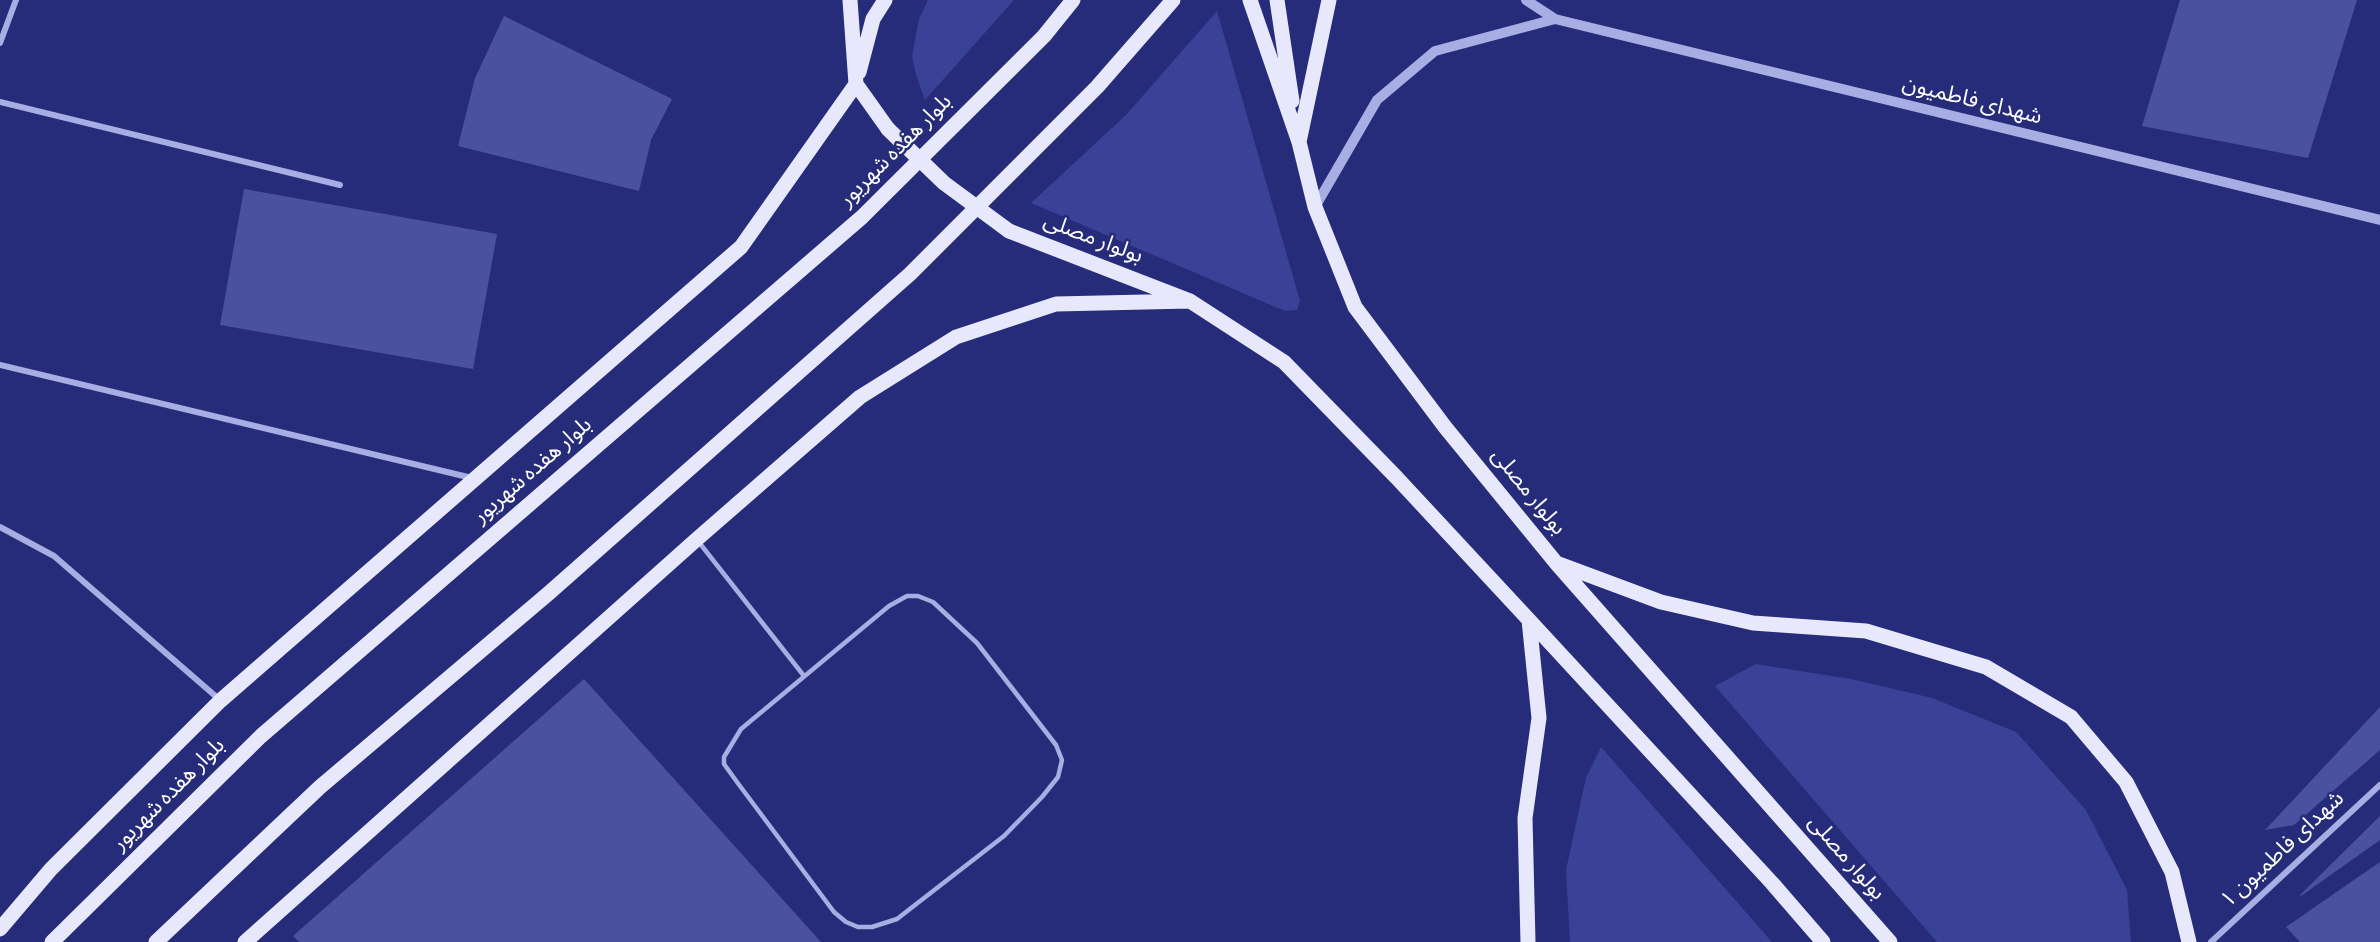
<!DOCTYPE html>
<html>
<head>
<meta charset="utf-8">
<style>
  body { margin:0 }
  canvas { display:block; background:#262c79 }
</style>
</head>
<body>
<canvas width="2380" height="942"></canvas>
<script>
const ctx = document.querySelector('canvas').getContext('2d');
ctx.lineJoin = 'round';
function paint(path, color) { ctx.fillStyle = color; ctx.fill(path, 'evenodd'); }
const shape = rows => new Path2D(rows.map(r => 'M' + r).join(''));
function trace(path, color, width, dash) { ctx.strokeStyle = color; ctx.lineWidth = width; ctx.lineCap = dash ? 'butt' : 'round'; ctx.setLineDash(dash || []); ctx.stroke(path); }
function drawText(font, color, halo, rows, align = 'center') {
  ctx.font = font + ' "Sofia Sans Condensed","Noto Sans Arabic",sans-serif'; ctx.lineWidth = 5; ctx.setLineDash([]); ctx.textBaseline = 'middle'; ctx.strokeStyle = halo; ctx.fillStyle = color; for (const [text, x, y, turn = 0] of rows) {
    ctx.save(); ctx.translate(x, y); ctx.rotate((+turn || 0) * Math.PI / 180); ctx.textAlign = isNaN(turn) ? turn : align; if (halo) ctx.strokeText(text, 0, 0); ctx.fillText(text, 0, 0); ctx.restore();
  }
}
const green = shape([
  [928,0,1014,0,925,100,916,75,912,56,919,19],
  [1217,11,1300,301,1297,310,1285,311,1031,203,1126,115],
  [1756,664,1851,679,1932,698,2016,732,2086,810,2127,890,2131,942,1937,942,1715,686],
  [1601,747,1772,942,1570,942,1566,870,1586,778]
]);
const building = shape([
  [2180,0,2357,0,2308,158,2142,126],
  [504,16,672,99,651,140,639,191,458,146,475,78],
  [244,189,497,234,473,369,220,325],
  [584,679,821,942,299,942,293,936],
  [2380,707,2380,750,2294,825,2265,830],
  [2380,816,2380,840,2301,896,2300,895],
  [2380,862,2380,942,2300,942,2286,927]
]);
const service = shape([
  [698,541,804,676],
  [907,596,918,596,933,602,977,643,1056,745,1062,760,1058,777,1042,797,1004,836,897,919,872,927,858,927,846,922,834,912,737,782,724,764,724,757,741,729,889,606,907,596]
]);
const minor = shape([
  [0,43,16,0],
  [0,102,340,185],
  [0,365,472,478],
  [0,527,54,556,220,700],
  [2211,942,2380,785]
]);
const tertiary = shape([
  [1526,0,1555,19,2380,220],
  [1315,207,1377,100,1435,51,1555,19]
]);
const primary = shape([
  [1250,0,1299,142,1315,207,1355,307,1445,427,1557,564,1890,942],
  [1277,0,1292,101],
  [859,72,873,19,885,0],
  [856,84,888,129],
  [1299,142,1329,0],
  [1009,231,1190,301,1284,362,1397,478,1529,620,1772,883,1823,942],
  [1559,564,1661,602,1753,623,1866,631,1986,667,2071,717,2126,782,2172,872,2189,942],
  [0,929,51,869,220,701,741,247,856,84,850,0],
  [52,942,261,736,862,217,1044,36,1073,0],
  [156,942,320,787,549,593,910,274,1097,87,1173,0],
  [245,942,697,539,860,397,956,337,1056,304,1190,301],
  [1528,942,1525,818,1539,718,1529,620]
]);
const primaryBridge = shape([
  [888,129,944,183,1009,231]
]);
const streetNames = [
  ["شهدای فاطمیون",1972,101,14],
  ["بلوار هفده شهریور",896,151,-45],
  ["بولوار مصلی",1093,239,21],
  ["بلوار هفده شهریور",533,471,-41],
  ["بولوار مصلی",1528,492,51],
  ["بلوار هفده شهریور",169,795,-45],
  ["شهدای فاطمیون ۱",2283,850,-43],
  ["بولوار مصلی",1846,858,49]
];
paint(green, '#394297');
paint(building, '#4a51a0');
trace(service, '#a8aee3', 4.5);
trace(minor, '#a8aee3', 6);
trace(tertiary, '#a8aee3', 10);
trace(primary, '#e8e8fc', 15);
trace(primaryBridge, '#e8e8fc', 15);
drawText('22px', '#fff', '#262c79', streetNames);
</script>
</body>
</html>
